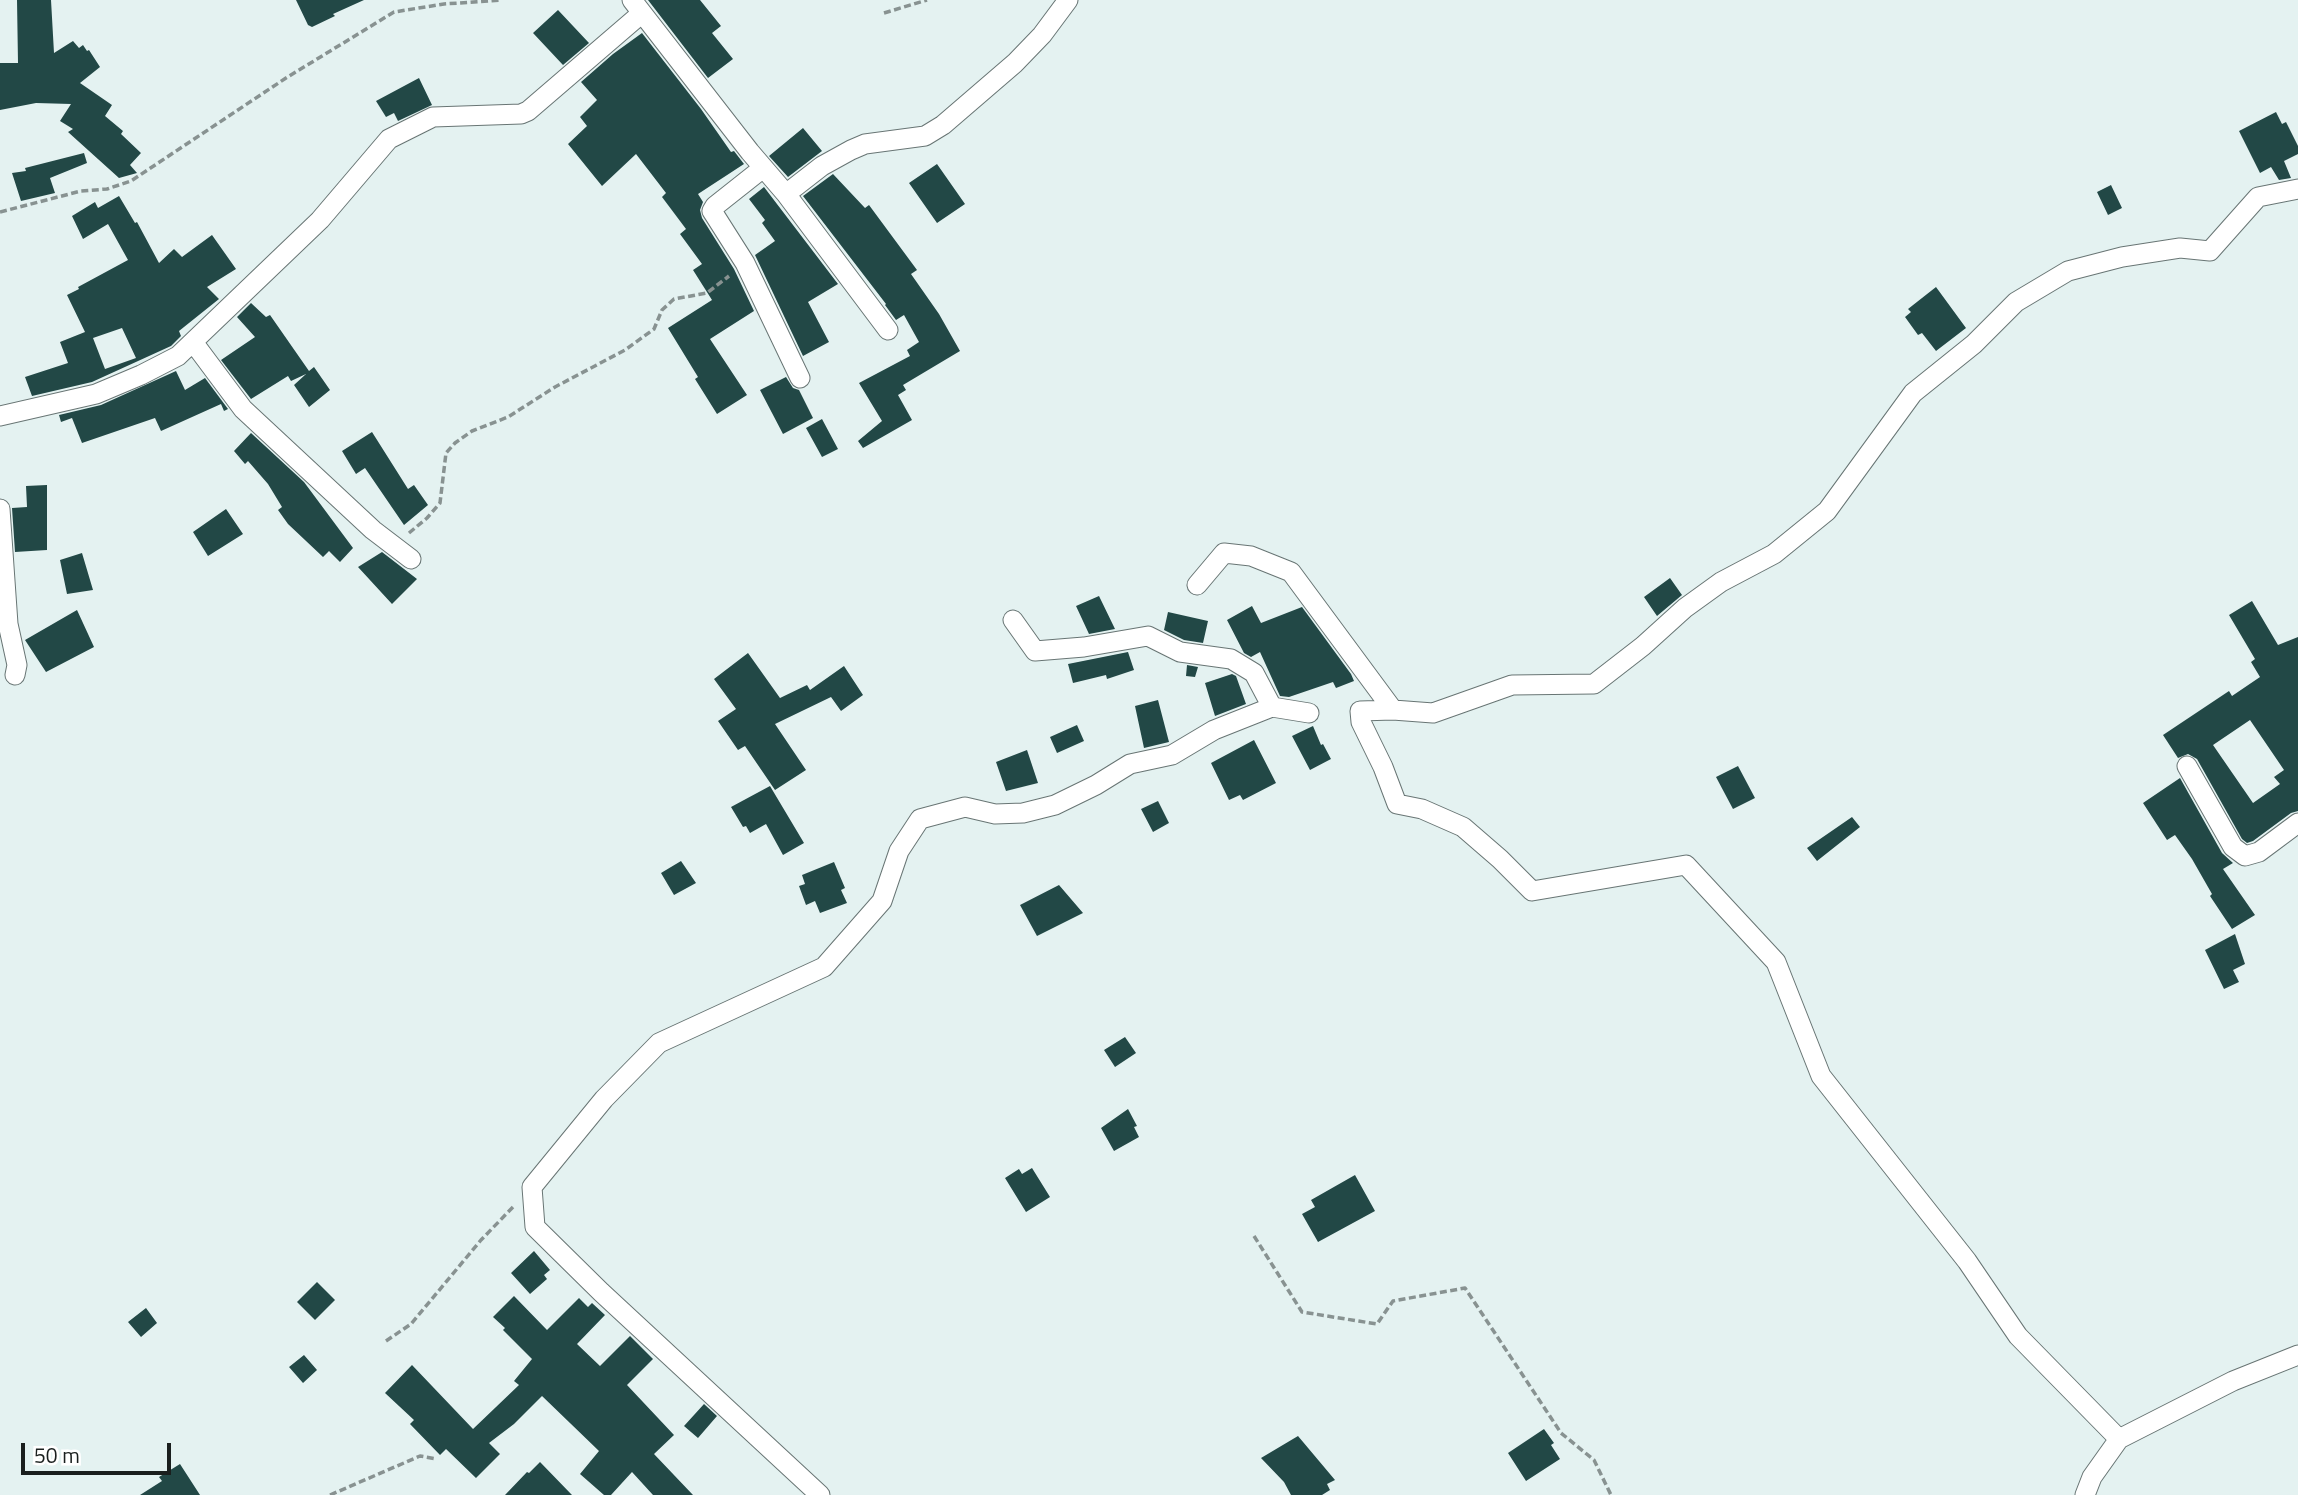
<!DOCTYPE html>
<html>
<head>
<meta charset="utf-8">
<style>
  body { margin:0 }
  #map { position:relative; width:2298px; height:1495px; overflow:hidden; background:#e4f2f1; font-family:"Titillium Web",sans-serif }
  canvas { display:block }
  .scale { position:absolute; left:21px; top:1443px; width:150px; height:32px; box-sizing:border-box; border:4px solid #1a1f1e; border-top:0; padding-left:9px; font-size:21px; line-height:24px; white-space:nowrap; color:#1a1f1e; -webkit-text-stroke:5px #fff; paint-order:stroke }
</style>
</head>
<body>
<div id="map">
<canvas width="2298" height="1495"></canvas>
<div class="scale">50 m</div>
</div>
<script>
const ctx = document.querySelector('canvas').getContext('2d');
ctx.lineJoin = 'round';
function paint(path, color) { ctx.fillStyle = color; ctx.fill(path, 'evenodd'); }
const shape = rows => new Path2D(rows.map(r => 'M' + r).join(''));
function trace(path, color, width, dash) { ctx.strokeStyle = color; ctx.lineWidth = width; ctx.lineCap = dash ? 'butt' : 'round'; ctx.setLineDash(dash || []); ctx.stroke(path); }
const building = shape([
  [17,0,51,0,54,53,73,41,79,48,83,45,87,51,89,50,100,67,80,83,112,105,105,116,123,131,121,134,141,153,130,165,137,173,119,178,68,132,73,129,60,121,71,104,36,103,0,110,0,63,18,63],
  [296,0,364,0,333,14,335,16,312,27,308,25],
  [648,0,700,0,721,26,712,33,733,59,708,78],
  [558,10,589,43,563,65,533,33],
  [642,33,701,109,731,152,734,151,744,164,698,194,703,202,700,210,702,218,734,269,754,311,710,339,747,395,717,414,695,379,698,377,668,328,712,300,693,270,702,264,680,234,686,229,662,197,666,193,636,154,602,186,568,144,587,126,580,117,597,100,581,82,613,54],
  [419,78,432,105,398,121,394,113,386,117,376,101],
  [2276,112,2282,124,2286,122,2298,146,2298,154,2284,161,2291,178,2279,180,2271,167,2260,173,2239,131],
  [803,128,822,151,788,177,769,156],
  [84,153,87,163,50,178,55,193,21,201,12,173,26,171,25,168],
  [937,164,965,204,937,223,909,183],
  [833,174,865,208,869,205,917,270,911,274,939,314,960,351,903,385,906,390,898,395,912,420,863,448,858,441,882,421,859,383,910,356,907,350,919,342,904,315,896,320,885,305,886,304,803,196],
  [2111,185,2122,208,2108,215,2097,192],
  [764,187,838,284,808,302,829,342,803,356,755,255,775,241,762,223,765,220,749,199],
  [119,196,135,223,137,222,159,263,174,249,182,257,212,235,236,269,207,287,219,299,179,331,181,336,171,346,92,382,32,396,25,377,68,363,60,342,85,332,67,295,79,289,78,287,128,260,108,224,83,239,72,216,95,202,98,208],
  [122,328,136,358,105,369,93,338],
  [1936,287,1966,328,1936,351,1922,333,1918,335,1905,317,1911,312,1908,309],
  [251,303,266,317,270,315,309,371,314,367,330,390,309,407,294,385,306,374,291,381,288,376,251,399,221,360,255,337,237,317],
  [176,371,185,390,205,378,228,409,224,411,221,404,161,431,155,418,82,443,72,418,61,422,59,415,101,405],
  [786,377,793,388,799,390,813,418,783,434,760,390],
  [822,419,838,449,822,457,806,428],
  [372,432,408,489,414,485,428,505,404,525,365,468,356,474,342,451],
  [251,433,304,482,353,548,340,562,329,551,323,557,288,524,278,510,282,507,268,484,248,461,245,464,234,451],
  [47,485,47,550,15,552,12,508,27,507,26,486],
  [226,509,243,534,208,556,193,532],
  [382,552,417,579,392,604,358,567],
  [82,553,93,590,67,594,60,560],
  [1670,578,1682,595,1657,616,1644,597],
  [1099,596,1115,629,1089,634,1076,606],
  [2252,601,2278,645,2298,637,2298,811,2291,813,2253,841,2247,843,2242,839,2197,759,2188,754,2178,758,2163,735,2229,691,2232,696,2260,677,2251,662,2255,659,2229,615],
  [2250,720,2284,770,2274,777,2280,784,2253,803,2213,745],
  [1252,606,1261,623,1302,607,1351,674,1354,681,1336,688,1333,682,1289,697,1280,696,1260,652,1251,657,1244,653,1227,620],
  [77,610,94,647,46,672,25,640],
  [1168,612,1208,621,1203,643,1184,640,1164,630],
  [1128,652,1134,670,1107,679,1106,675,1073,683,1068,664],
  [748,653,780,698,807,685,810,690,844,666,863,695,841,711,831,697,775,724,806,770,775,790,745,746,738,750,718,721,736,709,714,679],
  [1187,665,1198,667,1195,677,1186,676],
  [1232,674,1236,676,1246,704,1215,716,1205,683],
  [1158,700,1169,742,1144,748,1135,706],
  [1077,725,1084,741,1057,753,1050,737],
  [1313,726,1321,745,1323,744,1331,759,1310,770,1292,736],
  [1254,740,1276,783,1243,800,1240,795,1229,800,1211,763],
  [1027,750,1038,783,1006,791,996,762],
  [1738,766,1755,798,1733,809,1716,777],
  [2180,778,2222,853,2233,863,2223,869,2255,915,2232,929,2210,896,2212,894,2192,859,2175,835,2167,840,2143,803],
  [770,786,804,843,783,855,766,824,750,833,746,826,743,827,731,807],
  [1158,801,1169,823,1153,832,1141,809],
  [1852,817,1860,827,1817,861,1807,848],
  [681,861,696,883,674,895,661,873],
  [834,862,845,888,841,890,847,903,820,913,815,901,806,905,799,886,805,884,802,875],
  [1059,885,1083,913,1037,936,1020,905],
  [2235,934,2245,964,2233,970,2239,982,2224,989,2205,950],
  [1125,1037,1136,1053,1115,1067,1104,1050],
  [1128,1109,1137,1126,1134,1127,1139,1137,1114,1151,1101,1128],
  [1032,1168,1050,1197,1026,1212,1005,1178,1019,1169,1022,1174],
  [1355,1175,1375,1211,1318,1242,1302,1214,1315,1207,1311,1200],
  [534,1251,550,1270,544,1275,547,1279,530,1294,511,1273],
  [317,1282,335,1300,315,1320,297,1302],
  [514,1296,547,1330,579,1298,588,1307,592,1303,605,1315,577,1344,600,1366,630,1336,653,1359,627,1385,674,1435,654,1454,693,1495,653,1495,632,1472,611,1495,604,1495,580,1474,599,1451,542,1396,514,1424,489,1443,500,1454,476,1478,446,1449,440,1455,410,1424,414,1420,385,1393,412,1365,473,1429,519,1385,514,1381,532,1359,503,1330,505,1328,493,1317],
  [146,1308,157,1323,141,1337,128,1322],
  [304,1355,317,1370,303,1383,289,1367],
  [704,1404,717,1416,698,1438,684,1426],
  [1544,1429,1554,1443,1551,1445,1560,1459,1526,1481,1508,1453],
  [1298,1436,1335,1480,1327,1484,1330,1490,1322,1495,1291,1495,1284,1482,1261,1458],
  [540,1462,572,1495,505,1495,527,1472,529,1473],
  [180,1464,200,1495,140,1495,162,1481,159,1477]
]);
const path = shape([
  [884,13,927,0],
  [0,212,81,191,107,189,131,181,286,78,394,12,444,4,502,0],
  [409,533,427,518,440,503,446,453,455,443,472,431,508,417,555,387,625,350,654,329,662,310,674,299,707,293,729,276],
  [1254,1236,1302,1312,1377,1324,1393,1301,1465,1288,1561,1433,1594,1460,1611,1495],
  [386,1341,411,1324,481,1240,514,1206],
  [330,1495,420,1456,437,1459]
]);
const minor = shape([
  [632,0,750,152,786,194],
  [763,168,715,206,712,211,745,263,800,378],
  [888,330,786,194,822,166,851,150,865,144,925,136,943,125,1015,63,1042,35,1068,0],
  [193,342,243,409,373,530,411,559],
  [0,416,96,394,141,375,178,356,320,220,389,139,433,117,521,114,528,111,642,13],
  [0,509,8,624,17,665,15,675],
  [1197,585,1224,553,1251,556,1291,572,1393,710,1433,713,1512,685,1594,684,1643,646,1685,608,1721,582,1774,554,1827,511,1913,393,1974,344,2016,302,2068,271,2122,257,2180,248,2210,251,2258,197,2298,189],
  [1013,620,1035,651,1084,647,1148,636,1180,652,1231,659,1254,673,1272,707],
  [1393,710,1360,711,1361,722,1383,767,1397,804,1422,809,1463,827,1500,859,1532,891,1686,865,1776,962,1821,1076,1967,1261,2018,1336,2119,1439],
  [2187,766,2233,847,2245,856,2259,852,2298,823],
  [820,1495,601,1292,535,1227,532,1187,604,1099,659,1043,824,967,882,901,899,851,920,819,965,807,995,814,1023,813,1055,805,1096,785,1130,764,1172,755,1214,730,1272,707,1309,713],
  [2085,1495,2092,1477,2119,1439,2233,1381,2298,1355]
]);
paint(building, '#224846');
trace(minor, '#687574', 21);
trace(path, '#889291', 3.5, [7, 3.5]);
trace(minor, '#fff', 19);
</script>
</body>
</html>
